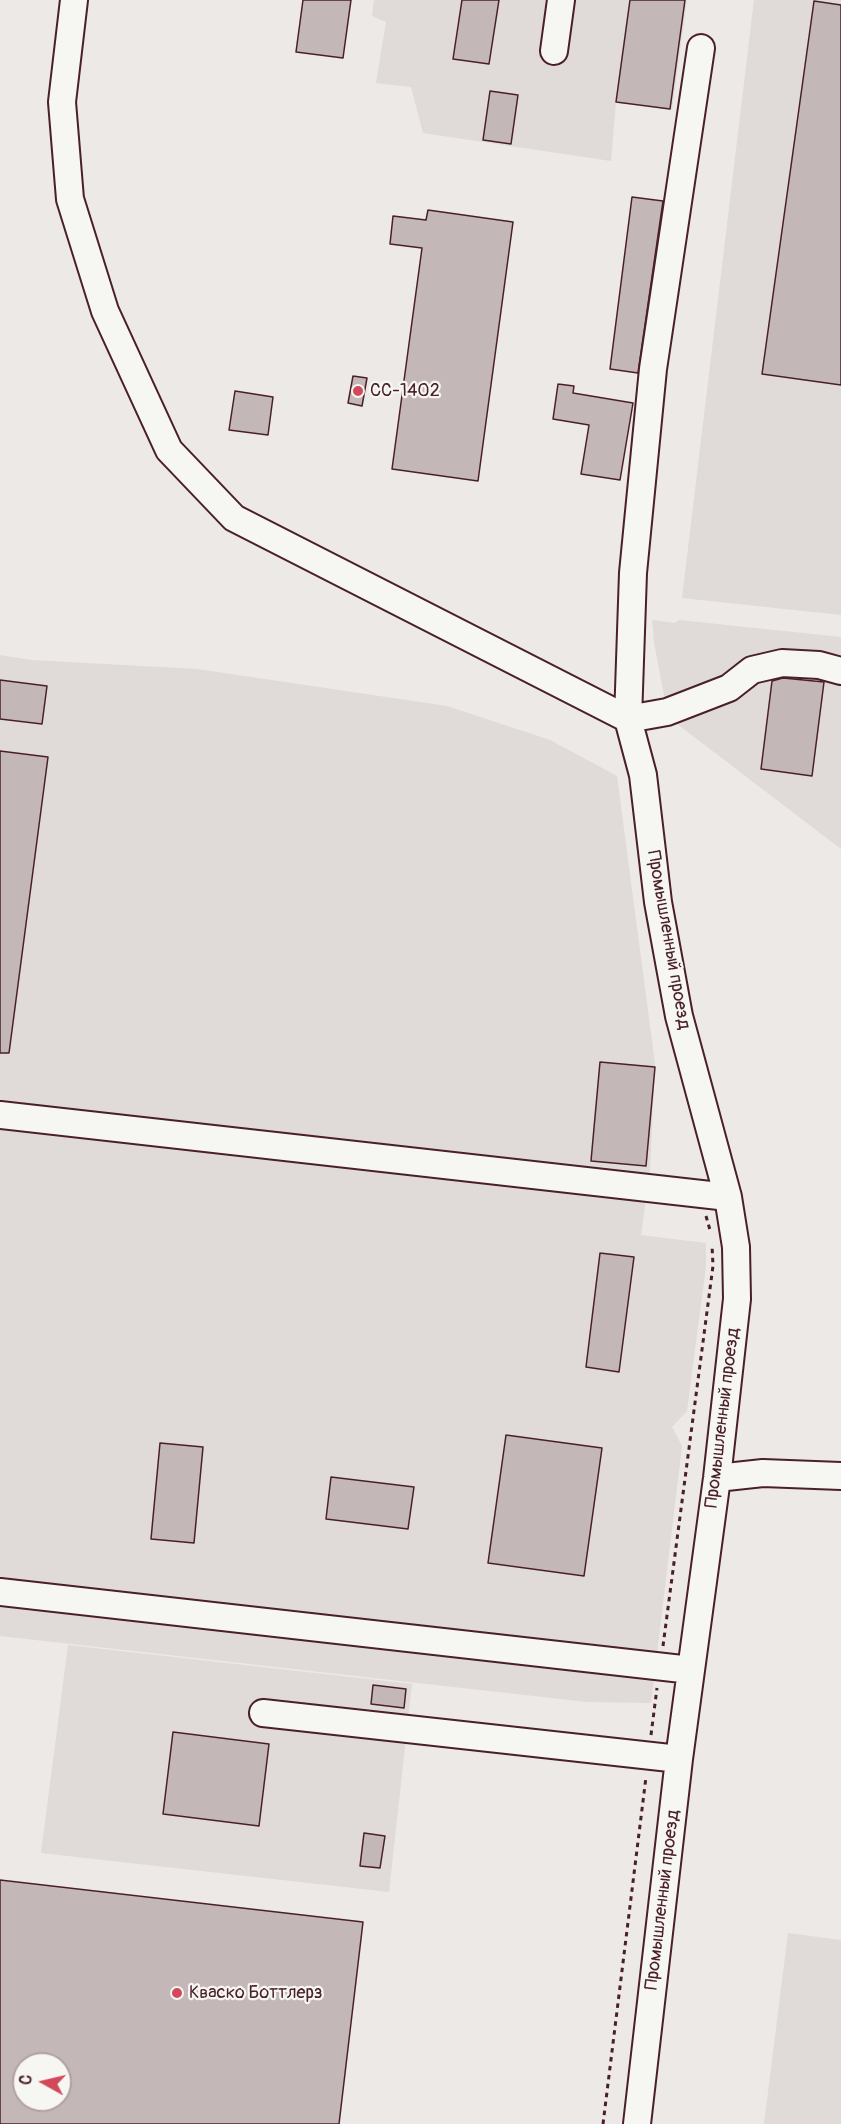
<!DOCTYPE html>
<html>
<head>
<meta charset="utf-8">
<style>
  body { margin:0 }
  #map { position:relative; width:841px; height:2124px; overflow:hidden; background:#ece9e6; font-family:Pangolin,sans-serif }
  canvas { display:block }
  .north { position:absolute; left:12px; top:2052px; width:60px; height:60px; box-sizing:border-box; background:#f6f6f2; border:2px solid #b1a0a2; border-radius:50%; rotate:278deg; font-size:16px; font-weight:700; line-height:24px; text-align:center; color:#4a1f2b }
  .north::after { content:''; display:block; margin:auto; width:21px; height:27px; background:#d1495b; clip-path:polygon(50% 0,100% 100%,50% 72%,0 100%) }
</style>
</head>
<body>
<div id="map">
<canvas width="841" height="2124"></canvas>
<div class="north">С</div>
</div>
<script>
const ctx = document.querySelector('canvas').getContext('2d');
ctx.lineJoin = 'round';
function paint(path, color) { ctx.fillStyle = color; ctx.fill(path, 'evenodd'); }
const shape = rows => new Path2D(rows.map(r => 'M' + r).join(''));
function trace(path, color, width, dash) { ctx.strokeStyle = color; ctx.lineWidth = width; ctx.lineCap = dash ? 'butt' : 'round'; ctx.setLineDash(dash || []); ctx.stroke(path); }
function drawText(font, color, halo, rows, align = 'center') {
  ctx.font = font + ' Pangolin,sans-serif'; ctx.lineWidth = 4.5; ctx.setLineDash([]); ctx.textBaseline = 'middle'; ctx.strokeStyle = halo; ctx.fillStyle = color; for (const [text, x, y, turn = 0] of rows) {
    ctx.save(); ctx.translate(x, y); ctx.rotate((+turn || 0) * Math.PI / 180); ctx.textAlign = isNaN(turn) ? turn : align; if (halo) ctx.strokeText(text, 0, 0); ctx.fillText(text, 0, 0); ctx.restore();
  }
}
const built = shape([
  [374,0,687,0,672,110,616,102,611,161,423,133,411,87,376,83,386,22,372,16],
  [754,0,841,0,841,615,682,598],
  [652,620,675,623,679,620,841,637,841,849,668,717,654,642],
  [0,655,31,660,197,669,447,706,550,740,617,776,655,1064,650,1170,641,1235,706,1243,706,1266,687,1411,672,1427,682,1446,651,1703,587,1702,0,1636],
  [68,1645,412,1684,389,1892,41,1853],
  [788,1933,841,1940,841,2124,764,2124]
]);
const building = shape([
  [303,0,351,0,343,58,296,52,303,0],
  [462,0,499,0,489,64,453,59,462,0],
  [630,0,685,0,670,109,616,102,630,0],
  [814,1,841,5,841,385,762,374,814,1],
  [490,91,518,95,511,144,483,140,490,91],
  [632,197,663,201,638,373,610,369,632,197],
  [428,210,513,222,478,481,392,469,422,248,390,244,393,216,426,220,428,210],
  [353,376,367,378,362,406,348,403,353,376],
  [558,384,574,386,573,393,633,403,620,480,581,474,589,425,553,419,558,384],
  [235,391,273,397,268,435,229,430,235,391],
  [783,678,824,682,812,776,761,769,772,681,783,678],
  [0,680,47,686,42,724,0,719,0,680],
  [0,751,48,757,9,1053,0,1053,0,751],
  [600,1062,655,1067,646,1166,591,1161,600,1062],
  [600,1253,634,1257,619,1372,586,1367,600,1253],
  [506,1435,602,1448,584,1576,488,1563,506,1435],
  [160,1443,203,1447,194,1543,151,1539,160,1443],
  [331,1477,414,1487,408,1529,326,1519,331,1477],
  [373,1685,406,1689,404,1708,371,1704,373,1685],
  [173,1732,269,1744,259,1826,163,1814,173,1732],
  [364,1833,385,1836,380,1868,360,1866,364,1833],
  [0,1880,363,1922,339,2124,0,2124,0,1880],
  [24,2064,60,2064,60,2100,24,2100,24,2064]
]);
const path = shape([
  [706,1216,710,1230],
  [663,1646,713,1266,712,1245],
  [651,1735,657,1688],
  [603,2124,646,1777]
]);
const minor = shape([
  [74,0,62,102,70,199,105,311,169,450,234,518,628,719,667,712,729,688,752,670,782,663,819,665,841,671],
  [554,51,561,0],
  [0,1115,728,1197],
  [717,1478,763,1473,841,1476],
  [0,1592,691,1670],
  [263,1713,679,1759],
  [637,2124,679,1759,717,1478,737,1299,736,1247,728,1197,679,1016,658,902,643,775,628,719,633,573,653,369,701,48]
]);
const markers = [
  [358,391,6,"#d1495b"],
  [177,1993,6,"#d1495b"]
];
const poiNames = [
  ["СС-1402",370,391],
  ["Кваско Боттлерз",189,1993]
];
const streetNames = [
  ["Промышленный проезд",668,940,80],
  ["Промышленный проезд",723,1418,-83],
  ["Промышленный проезд",663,1900,-83]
];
paint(built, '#e0dad8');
paint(building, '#c4b7b7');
trace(building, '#4a1f2b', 1.5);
trace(minor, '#4a1f2b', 30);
trace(path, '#4a1f2b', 3, [4.5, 4.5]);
trace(minor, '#f6f6f2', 26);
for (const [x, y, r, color] of markers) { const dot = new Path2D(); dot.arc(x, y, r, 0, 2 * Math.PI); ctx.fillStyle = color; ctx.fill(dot); trace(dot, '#f6f6f2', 2); }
drawText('18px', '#4a1f2b', '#f6f6f2', poiNames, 'left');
drawText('18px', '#4a1f2b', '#f6f6f2', streetNames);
</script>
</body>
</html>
